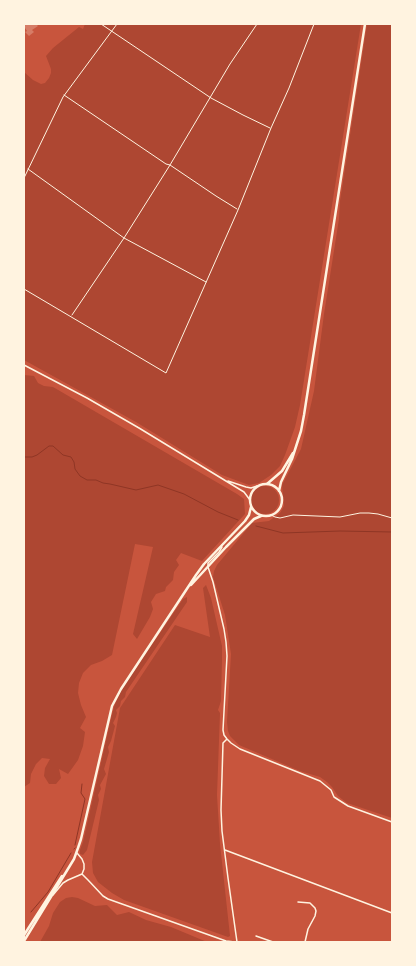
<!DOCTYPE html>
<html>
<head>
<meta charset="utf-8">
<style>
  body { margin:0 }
  #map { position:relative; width:416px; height:966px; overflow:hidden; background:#c8553d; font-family:"Work Sans",sans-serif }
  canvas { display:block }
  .frame { position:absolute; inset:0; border:25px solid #fff3e0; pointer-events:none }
</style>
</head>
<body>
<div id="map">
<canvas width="416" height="966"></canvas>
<div class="frame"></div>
</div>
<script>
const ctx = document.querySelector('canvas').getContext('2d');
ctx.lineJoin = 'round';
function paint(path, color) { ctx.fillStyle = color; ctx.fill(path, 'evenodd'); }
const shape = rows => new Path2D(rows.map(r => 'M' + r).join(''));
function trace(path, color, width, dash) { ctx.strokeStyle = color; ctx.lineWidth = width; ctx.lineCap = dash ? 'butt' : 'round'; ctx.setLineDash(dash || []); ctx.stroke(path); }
const green = shape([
  [85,24,361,24,300,405,295,427,285,455,280,466,271,475,259,483,249,485,222,475,136,422,24,360,24,72,33,80,41,84,45,83,49,78,51,73,51,69,46,56,53,48,79,27,83,29],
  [367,24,392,24,392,818,347,803,338,796,332,787,327,782,320,777,300,771,239,745,230,736,228,731,227,722,231,654,225,615,213,577,214,571,217,565,252,523,269,521,280,513,284,506,282,485,301,449,314,391,324,314,339,219,340,201],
  [24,375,34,376,38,383,44,386,53,387,237,494,244,499,245,514,202,561,181,553,176,560,179,565,174,572,173,580,166,587,165,591,156,594,151,602,153,609,150,617,137,639,133,634,153,547,135,544,112,655,102,661,91,665,83,673,79,683,78,693,81,705,86,717,80,728,85,732,83,746,78,760,68,774,59,769,61,778,56,784,49,784,44,776,45,768,50,759,42,758,36,764,31,774,30,783,24,787],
  '251 500a14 14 0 1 1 28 0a14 14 0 1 1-28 0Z',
  [206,585,211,598,222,646,222,659,221,701,218,710,220,713,217,795,220,844,230,936,228,937,124,900,112,893,98,882,93,873,92,862,120,708,175,625,210,637,203,588],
  [187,597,187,602,126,692,125,697,121,701,120,706,116,710,117,713,116,717,113,723,115,726,111,741,108,747,109,752,104,769,106,774,100,785,101,789,98,795,99,800,87,850,83,855,80,854,80,850,83,842,112,714,115,704,121,690,183,599],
  [72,897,78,898,95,906,107,905,117,915,129,912,146,920,171,927,207,942,40,942,49,926,53,913,60,902,66,898]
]);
const stream = shape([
  [24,457,32,457,37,455,49,446,53,446,63,455,71,457,74,462,75,469,80,476,87,480,96,480,103,483,110,484,136,490,158,485,184,494,218,512,238,520],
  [256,526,283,533,340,531,392,532],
  [75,845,85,799,81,793,82,784],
  [74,849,75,848],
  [31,912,48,892,71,853]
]);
const building = shape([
  [24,24,36,24,38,26,32,30,34,32,29,36,25,32,27,31,25,28,24,29]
]);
const path = shape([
  [101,24,211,98,243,115,270,128],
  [64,95,166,164,170,165,216,196,237,209],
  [28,169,124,238,206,282],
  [24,178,63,97,117,24],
  [24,289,166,373,238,210,271,128,289,88,314,24],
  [72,315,124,238,170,165,230,64,257,24],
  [271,515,275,517,280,518,293,515,340,517,360,513,369,513,378,514,392,518]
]);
const minor = shape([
  [24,365,87,398,139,428,244,492,250,500],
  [228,481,246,487,251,488,257,486],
  [222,547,219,552,208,563,208,567,213,582,224,629,226,642,227,656,223,730,224,735,227,739,231,743,240,749,320,781,331,790,334,797,348,806,392,822],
  [227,739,223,743,221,810,222,831,228,878,237,942],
  [225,850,392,913],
  [82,874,88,880,103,896,108,899,226,941,235,942],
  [53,895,63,883,68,880,82,874,84,869,84,864,82,859,77,853],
  [298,902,310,903,315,908,316,911,315,916,308,929,305,942],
  [256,936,273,942]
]);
const primary = shape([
  '250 500a16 16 0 1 1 32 0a16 16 0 1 1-32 0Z',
  [267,484,282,471,293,453],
  [279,491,281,482,292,459,301,431,304,415,365,24],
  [191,585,226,547,254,519,261,516],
  [24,935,62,876],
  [24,941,74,859,78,848,81,839,112,706,121,689,196,575,204,564,245,521,249,515,251,507]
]);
paint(green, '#ae4732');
trace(stream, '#8f3625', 1);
paint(building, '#d67c66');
trace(path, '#fff3e0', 1);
trace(minor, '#fff3e0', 1.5);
trace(primary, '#fff3e0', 2.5);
</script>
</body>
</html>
